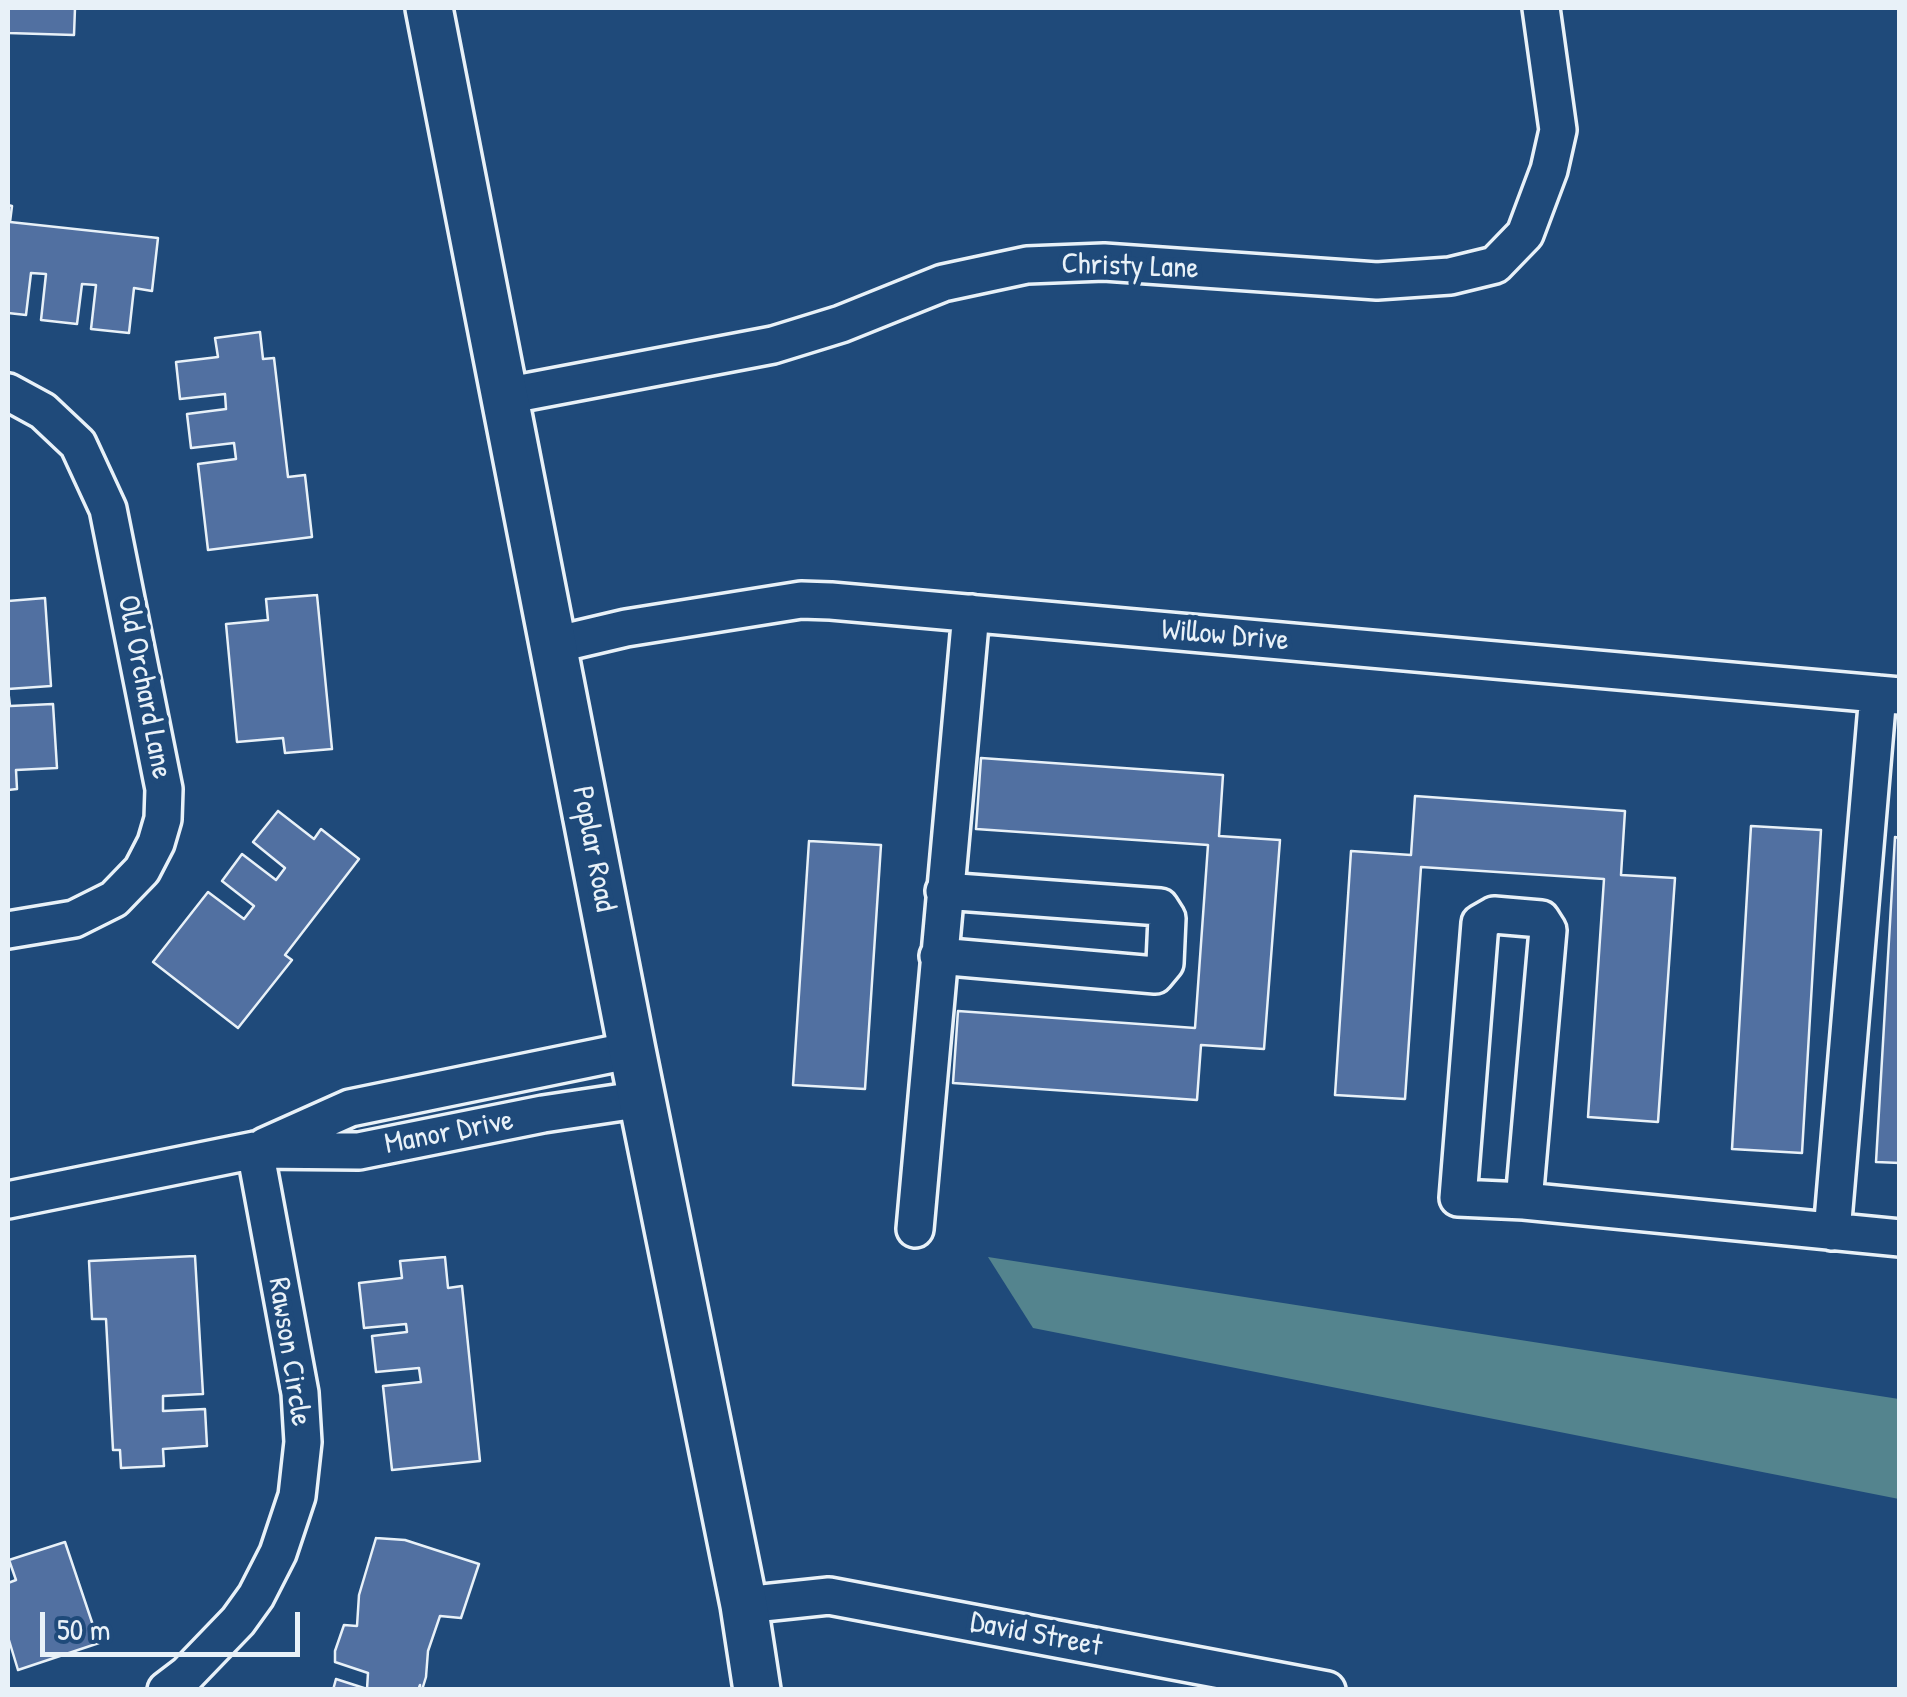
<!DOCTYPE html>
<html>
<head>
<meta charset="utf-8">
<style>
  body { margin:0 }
  #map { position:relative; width:1907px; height:1697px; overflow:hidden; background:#1f4a7a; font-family:"Patrick Hand",sans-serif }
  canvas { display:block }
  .frame { position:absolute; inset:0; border:10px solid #e8f1f8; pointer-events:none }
  .scale { position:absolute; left:40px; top:1612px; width:260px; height:45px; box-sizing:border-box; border:5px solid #e8f1f8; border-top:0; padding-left:12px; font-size:30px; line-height:35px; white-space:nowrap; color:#e8f1f8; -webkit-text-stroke:8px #1f4a7a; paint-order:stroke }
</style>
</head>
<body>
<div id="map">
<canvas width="1907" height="1697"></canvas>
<div class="frame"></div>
<div class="scale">50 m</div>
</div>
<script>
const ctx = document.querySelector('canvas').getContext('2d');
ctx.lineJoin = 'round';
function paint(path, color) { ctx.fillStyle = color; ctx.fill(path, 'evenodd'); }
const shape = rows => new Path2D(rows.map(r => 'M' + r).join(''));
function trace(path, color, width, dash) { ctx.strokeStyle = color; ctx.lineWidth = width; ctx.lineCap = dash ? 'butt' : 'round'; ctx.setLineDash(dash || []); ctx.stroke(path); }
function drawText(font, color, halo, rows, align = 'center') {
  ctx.font = font + ' "Patrick Hand",sans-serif'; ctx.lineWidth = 10; ctx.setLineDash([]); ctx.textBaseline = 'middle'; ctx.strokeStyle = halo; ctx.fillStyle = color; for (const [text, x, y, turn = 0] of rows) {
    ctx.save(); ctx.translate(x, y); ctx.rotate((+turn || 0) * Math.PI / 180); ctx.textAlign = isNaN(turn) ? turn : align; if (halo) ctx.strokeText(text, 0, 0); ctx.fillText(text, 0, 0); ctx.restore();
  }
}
const green = shape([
  [988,1257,1899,1399,1899,1499,1033,1328]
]);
const building = shape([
  [8,8,75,8,74,35,8,33,8,8],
  [8,205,12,206,10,222,158,238,152,291,134,288,129,333,91,329,96,285,82,284,77,324,41,320,46,274,31,273,26,315,8,313,8,205],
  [260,332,263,359,274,358,288,477,305,475,312,537,208,550,198,464,236,459,234,443,191,448,187,414,226,409,225,394,180,399,176,362,218,357,215,338,260,332],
  [317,595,332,749,285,753,283,738,237,742,226,624,268,620,266,599,317,595],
  [45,598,51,686,8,689,10,706,53,704,57,768,16,770,17,789,8,790,8,601,45,598],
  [981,758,1223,775,1219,836,1280,840,1264,1049,1201,1045,1197,1100,953,1083,958,1011,1195,1028,1208,845,976,829,981,758],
  [1415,796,1625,811,1621,875,1675,878,1658,1122,1588,1117,1604,879,1421,867,1405,1099,1335,1095,1351,851,1411,855,1415,796],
  [278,811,314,839,321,829,359,859,285,955,292,960,238,1028,153,962,208,892,244,919,254,906,222,881,242,854,276,880,285,868,253,842,278,811],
  [1751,826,1821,830,1802,1153,1732,1149,1751,826],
  [1895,837,1900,838,1900,1163,1876,1162,1895,837],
  [809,841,881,845,865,1089,793,1085,809,841],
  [195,1256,203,1394,163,1396,163,1411,205,1409,207,1446,163,1449,164,1466,121,1468,120,1450,113,1450,106,1319,92,1319,89,1261,195,1256],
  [445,1257,448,1288,462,1286,480,1461,392,1470,383,1386,421,1382,419,1368,376,1372,372,1336,407,1332,406,1324,364,1328,359,1283,402,1278,400,1261,445,1257],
  [376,1538,405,1540,479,1564,461,1618,440,1616,428,1651,426,1677,422,1690,420,1690,420,1685,418,1690,333,1690,336,1679,367,1689,368,1673,335,1662,335,1651,344,1625,357,1626,359,1595,376,1538],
  [65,1542,99,1643,18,1670,8,1637,8,1583,16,1580,9,1560,65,1542]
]);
const minor = shape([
  [8,392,43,411,78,444,108,509,164,789,163,819,156,843,142,870,114,899,74,919,8,930],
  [505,396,773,345,841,324,943,283,1027,265,1104,262,1377,281,1450,276,1495,265,1525,234,1549,170,1558,130,1541,8],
  [554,645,626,628,801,600,831,601,1900,696],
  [1494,915,1541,919,1548,930,1524,1201,1458,1198,1480,923,1494,915],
  [938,956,1155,975,1165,963,1167,918,1160,907,944,891],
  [265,1146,350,1108,632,1050],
  [8,1200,255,1150,359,1151,543,1114,643,1099],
  [1524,1201,1900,1238],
  [915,1229,971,613],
  [1832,1232,1878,694],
  [744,1605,829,1596,1327,1690],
  [166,1690,187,1674,238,1621,256,1596,278,1553,297,1496,303,1442,300,1393,255,1150]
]);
const tertiary = shape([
  [429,8,632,1050,744,1605,757,1690]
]);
const streetNames = [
  ["Christy Lane",1130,267,2],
  ["Willow Drive",1225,636,5],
  ["Old Orchard Lane",144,687,79],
  ["Poplar Road",593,849,79],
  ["Manor Drive",449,1133,-11],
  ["Rawson Circle",289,1352,81],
  ["David Street",1036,1635,11]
];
paint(green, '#54848e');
paint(building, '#5170a1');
trace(building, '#e8f1f8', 2.5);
trace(minor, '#e8f1f8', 42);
trace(tertiary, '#e8f1f8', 52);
trace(minor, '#1f4a7a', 35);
trace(tertiary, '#1f4a7a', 45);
drawText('30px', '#e8f1f8', '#1f4a7a', streetNames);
</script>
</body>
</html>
